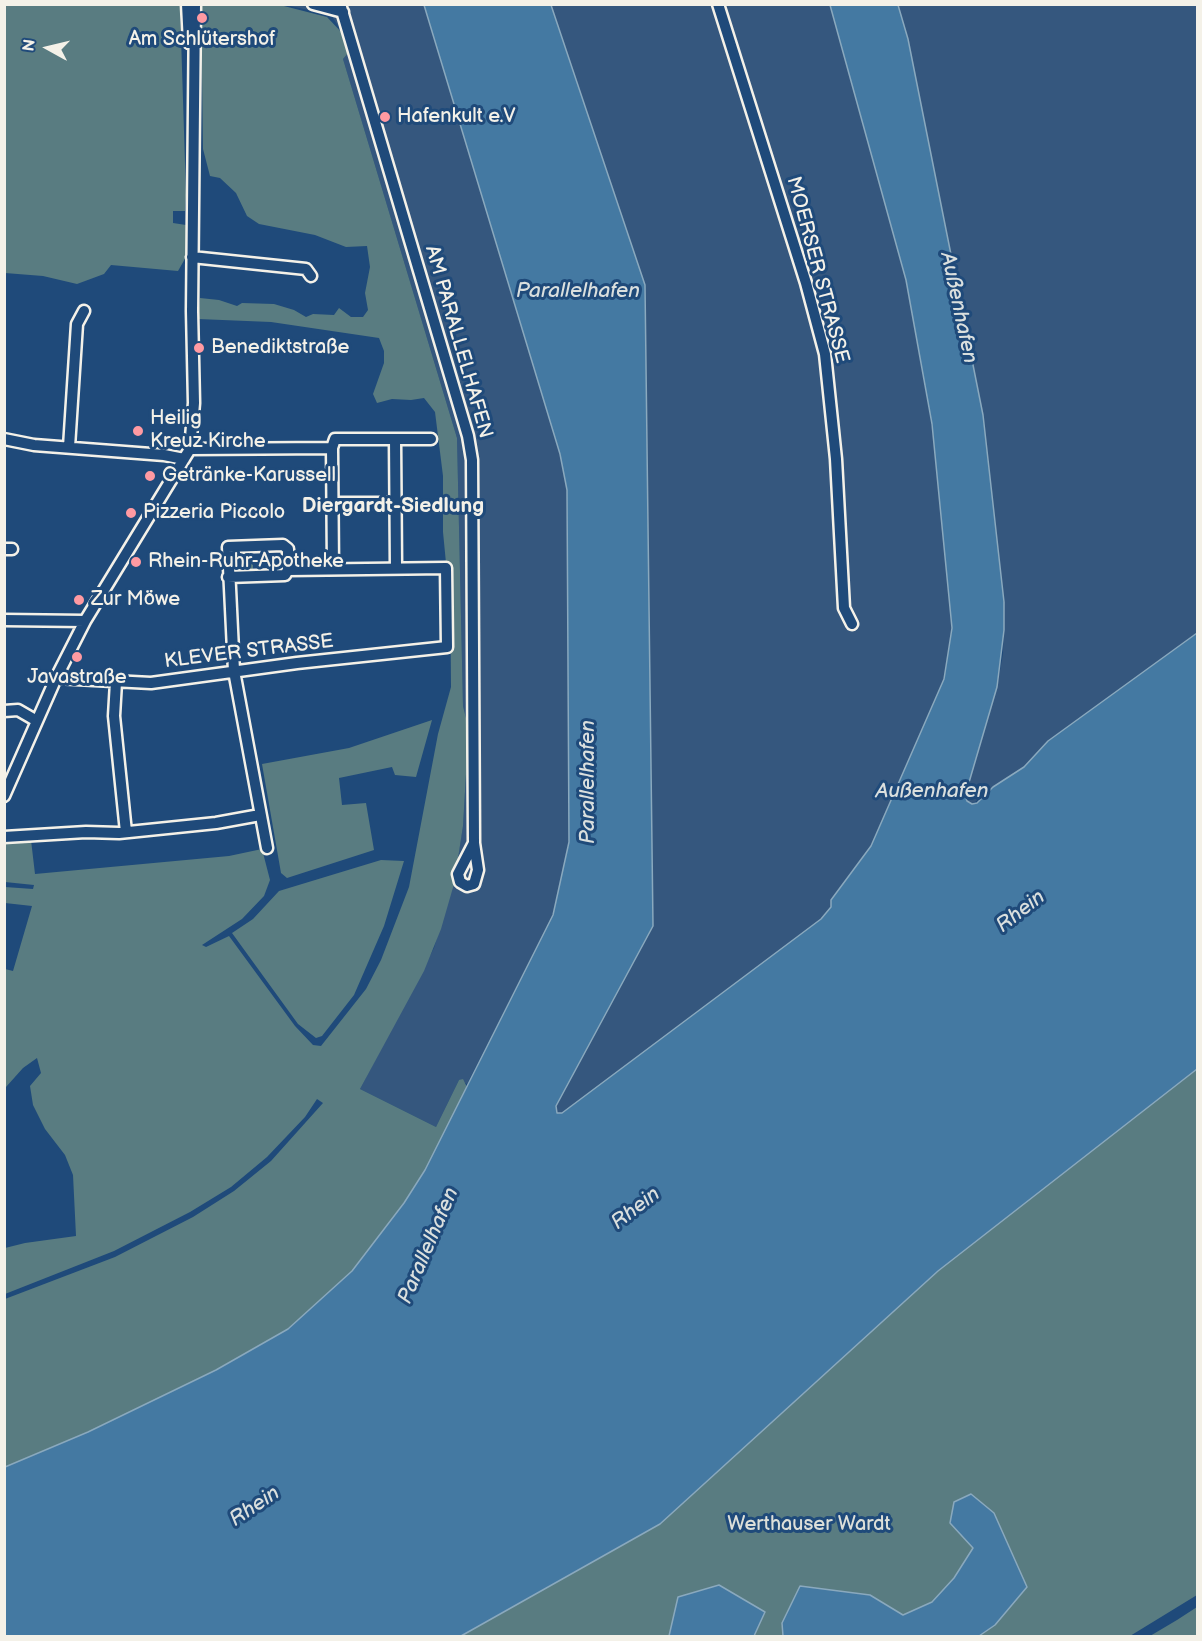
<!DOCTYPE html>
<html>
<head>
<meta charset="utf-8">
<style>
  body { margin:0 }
  #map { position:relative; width:1202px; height:1641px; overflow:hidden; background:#1f4a7a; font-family:"Balsamiq Sans",sans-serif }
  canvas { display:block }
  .frame { position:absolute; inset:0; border:6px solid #f4f1e8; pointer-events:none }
  .north { position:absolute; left:18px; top:18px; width:60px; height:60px; -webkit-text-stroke:4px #1f4a7a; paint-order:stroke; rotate:278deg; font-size:16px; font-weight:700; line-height:24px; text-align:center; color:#f4f1e8 }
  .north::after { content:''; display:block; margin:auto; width:21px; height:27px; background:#f4f1e8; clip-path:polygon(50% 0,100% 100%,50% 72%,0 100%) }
</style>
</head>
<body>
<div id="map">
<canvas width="1202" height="1641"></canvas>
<div class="frame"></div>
<div class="north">N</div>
</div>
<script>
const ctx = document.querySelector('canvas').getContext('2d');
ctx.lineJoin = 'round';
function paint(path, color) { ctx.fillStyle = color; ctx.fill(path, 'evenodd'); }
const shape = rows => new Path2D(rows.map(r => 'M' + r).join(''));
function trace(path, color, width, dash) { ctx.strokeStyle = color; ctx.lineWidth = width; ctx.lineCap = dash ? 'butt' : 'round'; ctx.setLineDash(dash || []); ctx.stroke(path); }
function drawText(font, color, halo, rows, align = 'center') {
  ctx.font = font + ' "Balsamiq Sans",sans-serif'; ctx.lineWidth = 6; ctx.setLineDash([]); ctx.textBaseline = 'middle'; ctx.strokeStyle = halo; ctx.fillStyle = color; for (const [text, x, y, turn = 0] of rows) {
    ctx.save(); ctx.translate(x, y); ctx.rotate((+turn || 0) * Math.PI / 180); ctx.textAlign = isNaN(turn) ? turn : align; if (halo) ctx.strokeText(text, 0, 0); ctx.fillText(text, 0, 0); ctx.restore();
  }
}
const built = shape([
  [286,5,424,5,560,454,567,490,569,842,553,915,467,1084,459,1080,436,1127,360,1089,434,948,454,880,463,826,467,757,466,718,463,706,457,438,343,59,349,52,344,35,331,15],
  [551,5,830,5,906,280,937,457,952,628,944,679,871,846,831,900,831,907,821,919,562,1113,557,1113,556,1106,653,926,645,285],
  [898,5,1197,5,1197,633,1048,741,1024,767,972,804,967,801,965,796,997,687,1003,654,1004,602,983,415,908,39]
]);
const green = shape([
  [4,5,180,5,186,195,185,211,173,211,173,223,186,225,186,257,178,271,111,265,104,274,77,284,43,276,5,273],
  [201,5,280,5,327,17,344,35,349,52,343,59,457,438,463,706,466,718,467,757,463,826,454,884,441,929,424,971,360,1089,436,1127,459,1080,463,1079,468,1089,425,1170,404,1203,352,1271,288,1329,216,1370,88,1432,5,1467,5,1299,115,1257,193,1217,234,1191,271,1161,323,1103,317,1099,305,1117,267,1157,231,1187,190,1212,114,1251,5,1294,5,1248,25,1243,76,1236,73,1175,65,1155,45,1129,33,1105,30,1086,41,1073,37,1058,23,1068,6,1087,5,1093,5,969,13,971,32,906,5,903,5,887,33,889,34,885,5,882,5,842,31,840,35,874,229,856,262,849,270,880,264,896,242,919,202,945,206,947,229,936,295,1026,313,1045,321,1046,366,989,381,960,409,887,438,734,451,687,450,568,446,563,443,532,443,476,435,412,424,398,411,400,392,399,377,403,373,394,384,363,384,351,379,338,271,322,198,319,200,298,219,300,237,306,242,303,274,304,294,310,306,317,313,314,334,315,339,308,351,317,363,317,368,310,365,293,370,267,367,246,346,247,315,235,259,224,247,216,236,193,220,178,210,176,203,149],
  [234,551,253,552,253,571,233,570],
  [432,720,416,777,395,775,392,767,339,778,342,805,366,803,374,850,287,878,281,873,262,764,349,748],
  [381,860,404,861,384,926,354,995,322,1036,316,1038,298,1024,232,933,253,919,279,891],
  [1197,1057,1197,1595,1130,1636,454,1636,818,1367],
  [1197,1607,1197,1636,1150,1636,1177,1620]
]);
const water = shape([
  [424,5,551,5,645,285,653,926,556,1106,557,1113,562,1113,821,919,831,907,831,900,871,846,944,679,952,628,932,424,906,280,830,5,898,5,908,39,983,415,1004,602,1004,630,997,687,965,796,967,801,972,804,977,803,993,787,1024,767,1048,741,1197,633,1197,1069,938,1271,660,1524,461,1636,5,1636,5,1467,88,1432,216,1370,288,1329,352,1271,404,1203,425,1170,553,915,569,842,567,490,560,454,424,5],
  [971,1494,994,1513,1027,1587,995,1625,979,1636,783,1636,782,1623,800,1586,870,1595,903,1615,932,1602,954,1578,973,1548,950,1523,954,1502,971,1494],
  [719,1585,765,1612,754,1636,669,1636,678,1597,719,1585]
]);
const minor = shape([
  [187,4,189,43],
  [313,4,343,12],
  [340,4,468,436,472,460,474,843,478,870,474,884,467,886,460,882,458,874,474,843],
  [718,4,806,283,825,354,836,459,844,608,852,624],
  [192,257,306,269,311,276],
  [4,439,34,445,164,455,184,459],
  [395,439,396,568],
  [69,447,77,324,84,311],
  [332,448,333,569],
  [190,449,332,448,335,439,431,439],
  [333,503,395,503],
  [4,549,12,549],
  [4,620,85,621],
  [56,678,151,683,297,663,447,647,446,568,288,570,285,575,228,577],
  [116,682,114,716,126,832],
  [4,711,18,710,37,721],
  [4,796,56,678,85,621,190,449,194,403,192,311,195,4],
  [4,837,86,832,119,833,216,823,260,815],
  [267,848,234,671,228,547,283,545,288,549,288,570]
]);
const markers = [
  [202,18,6,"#ff9aa2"],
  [385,117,6,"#ff9aa2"],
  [199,348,6,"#ff9aa2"],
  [138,431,6,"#ff9aa2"],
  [150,476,6,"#ff9aa2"],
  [131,513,6,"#ff9aa2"],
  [136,562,6,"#ff9aa2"],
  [79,600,6,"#ff9aa2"],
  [77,657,6,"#ff9aa2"]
];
const poiNames = [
  ["Am Schlütershof",202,40,"center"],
  ["Hafenkult e.V",397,117],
  ["Benediktstraße",211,348],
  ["Heilig",150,419],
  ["Kreuz Kirche",150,442],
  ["Getränke-Karussell",162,476],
  ["Pizzeria Piccolo",143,513],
  ["Rhein-Ruhr-Apotheke",148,562],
  ["Zur Möwe",91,600],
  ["Javastraße",77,678,"center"]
];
const streetNames = [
  ["MOERSER STRASSE",817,270,75],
  ["AM PARALLELHAFEN",458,342,74],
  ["KLEVER STRASSE",249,652,-7]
];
const parkNames = [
  ["Werthauser Wardt",809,1525]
];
const waterNames = [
  ["Parallelhafen",578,292],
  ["Außenhafen",958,308,78],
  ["Parallelhafen",589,782,-90],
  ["Außenhafen",932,792],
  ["Rhein",1021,912,-38],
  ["Rhein",636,1209,-38],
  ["Parallelhafen",429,1246,-67],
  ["Rhein",255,1507,-34]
];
const neighbourhoodNames = [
  ["Diergardt-Siedlung",393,507]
];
paint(built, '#35577e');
paint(green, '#597c81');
paint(water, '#4479a2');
trace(water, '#8aa9be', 1.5);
trace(minor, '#f4f1e8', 15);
trace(minor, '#1f4a7a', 10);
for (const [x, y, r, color] of markers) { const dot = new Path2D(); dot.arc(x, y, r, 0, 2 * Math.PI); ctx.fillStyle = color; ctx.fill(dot); trace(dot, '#1f4a7a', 2); }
drawText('20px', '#f4f1e8', '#1f4a7a', poiNames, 'left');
drawText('20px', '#f4f1e8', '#1f4a7a', streetNames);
drawText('20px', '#dddfd9', '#1f4a7a', parkNames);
drawText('italic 21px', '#dadfde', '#1f4a7a', waterNames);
drawText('bold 21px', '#f4f1e8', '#1f4a7a', neighbourhoodNames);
</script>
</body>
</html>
